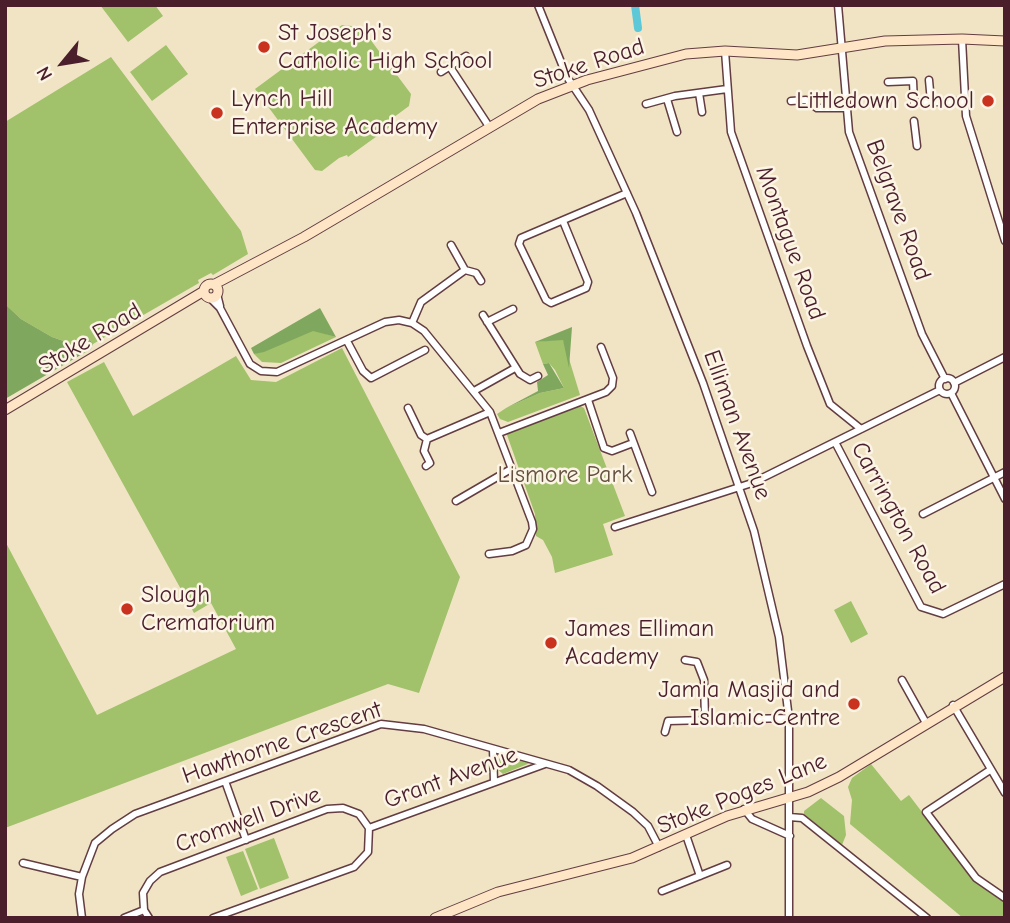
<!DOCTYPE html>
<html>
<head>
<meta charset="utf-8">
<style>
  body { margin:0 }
  #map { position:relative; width:1010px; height:923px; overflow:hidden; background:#f0e4c5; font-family:"Comic Neue",sans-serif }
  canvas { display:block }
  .frame { position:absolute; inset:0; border:7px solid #4a1f2b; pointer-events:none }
  .north { position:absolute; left:28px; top:28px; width:70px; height:70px; -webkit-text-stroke:5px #fcf5e5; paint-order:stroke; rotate:240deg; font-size:19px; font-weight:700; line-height:28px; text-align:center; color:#4a1f2b }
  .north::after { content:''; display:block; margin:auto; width:24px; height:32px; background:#4a1f2b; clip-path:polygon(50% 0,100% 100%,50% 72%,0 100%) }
</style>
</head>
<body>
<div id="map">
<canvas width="1010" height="923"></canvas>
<div class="frame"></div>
<div class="north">N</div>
</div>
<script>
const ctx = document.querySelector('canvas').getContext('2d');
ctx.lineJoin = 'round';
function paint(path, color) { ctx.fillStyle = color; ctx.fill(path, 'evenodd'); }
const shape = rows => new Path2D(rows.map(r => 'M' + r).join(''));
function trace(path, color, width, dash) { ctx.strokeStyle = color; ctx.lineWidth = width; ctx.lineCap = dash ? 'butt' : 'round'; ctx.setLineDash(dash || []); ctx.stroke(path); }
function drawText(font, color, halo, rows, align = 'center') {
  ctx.font = font + ' "Comic Neue",sans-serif'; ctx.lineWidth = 5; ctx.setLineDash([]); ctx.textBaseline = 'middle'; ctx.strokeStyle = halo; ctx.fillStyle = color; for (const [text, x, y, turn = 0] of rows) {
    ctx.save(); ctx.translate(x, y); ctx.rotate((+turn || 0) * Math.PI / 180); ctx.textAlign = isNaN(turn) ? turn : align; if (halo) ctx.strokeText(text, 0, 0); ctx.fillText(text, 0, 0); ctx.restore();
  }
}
const green = shape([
  [100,5,155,5,163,16,128,42],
  [342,25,361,27,411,94,409,106,390,120,391,126,348,157,347,155,339,158,322,171,315,170,255,89],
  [166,45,188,74,152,101,130,72],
  [111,57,241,231,248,254,213,275,211,273,198,280,199,283,93,344,90,340,72,344,52,337,21,319,5,304,5,122],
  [313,330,336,337,281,363,262,362,254,354],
  [563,339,580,395,508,422,500,419,497,414,506,408,540,393,564,388,555,370,549,363,543,364,535,342],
  [342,348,460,577,419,693,388,684,5,828,5,541,97,715,236,649,211,603,194,613,67,382,104,362,133,416,236,356,251,380,276,382],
  [578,405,584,408,625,516,603,524,613,555,555,573,552,557,543,540,536,536,535,514,507,435,509,431],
  [851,601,868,634,851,643,834,610],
  [501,755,528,761,530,763,503,774,495,767],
  [871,764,901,801,909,795,970,875,1005,902,1005,918,963,918,850,824,852,800,848,787,852,778],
  [821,798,844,816,846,835,842,845,804,814,804,811],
  [274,838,289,878,260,889,245,849],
  [243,851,258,889,241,896,226,857]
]);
const forest = shape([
  [5,304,21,319,52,337,72,344,90,340,93,344,91,349,5,399],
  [320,308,336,337,313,331,264,352,254,354,251,348],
  [572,327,569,368,563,340,535,342],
  [549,363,564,388,540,393,506,408,538,391,537,382,548,375,543,364]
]);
const canal = shape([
  [635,5,638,28]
]);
const street = shape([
  [538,5,567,77,589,110,636,213,703,383,754,531,779,637,789,719,789,918],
  [838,5,849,132,922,334,945,379],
  [962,39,966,116,1005,241],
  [725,51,731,132,807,346,830,404,861,429],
  [450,67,490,128],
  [441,72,466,56],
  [929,80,931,102],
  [888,82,913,81,914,103,965,101],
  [699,93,702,112],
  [667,99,677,132],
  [791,101,806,100,817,108,845,108],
  [646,104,675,96,727,89],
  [914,121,917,146],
  [563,221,588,282,586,288,551,303,546,300,519,244,521,238,627,193],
  [451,245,465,270],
  [217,294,220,306],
  [210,298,220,308,250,364,261,371,277,372,385,322,399,320,412,323,424,331,490,412,532,522,533,529,526,545,512,551,489,554],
  [483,315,520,374,530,380,538,376],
  [487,322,513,309],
  [412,323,421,302,465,270,476,273,481,281],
  [347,341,363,371,371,378,425,350],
  '939 386a8 8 0 1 1 16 0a8 8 0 1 1-16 0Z',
  [954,383,1005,357],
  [474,391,515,368],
  [951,393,1005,499],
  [588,400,604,448,612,451,633,443],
  [408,408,421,435,427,439],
  [499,433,606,392,612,386,613,378,601,347],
  [630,433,652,492],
  [835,442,921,607,943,614,1005,584],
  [426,466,430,463,424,451,427,439,490,412],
  [456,501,511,469],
  [923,514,1005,472],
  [615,527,752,483,940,390],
  [685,660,697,662,704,680,705,719],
  [902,680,926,723],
  [953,705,1005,793],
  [665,732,668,721,789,718],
  [493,749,494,782],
  [990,770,926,812,976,878,1005,898],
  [225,781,246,840],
  [744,809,752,819,790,836],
  [789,817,802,818,927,918],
  [369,828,545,764],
  [686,835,700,876],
  [23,863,82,877],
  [662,891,727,865],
  [82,918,79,894,82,877,95,843,112,829,135,814,381,724,424,729,569,770,597,786,633,812,648,826,659,847],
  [124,918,144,910],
  [149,918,144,910,143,893,150,881,160,872,327,809,343,808,359,814,369,828,368,852,354,867,213,918]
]);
const secondary = shape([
  '204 291a7 7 0 1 1 14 0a7 7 0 1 1-14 0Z',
  [215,284,304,237,538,99,587,80,686,54,725,51,797,55,885,41,962,39,1005,41],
  [5,410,204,291],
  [435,918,498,892,632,858,727,816,808,792,839,777,1005,677]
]);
const markers = [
  [264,47,7,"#c8321e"],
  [988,101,7,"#c8321e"],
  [217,113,7,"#c8321e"],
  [127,609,7,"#c8321e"],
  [551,643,7,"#c8321e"],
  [854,704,7,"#c8321e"]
];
const poiNames = [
  ["St Joseph's",278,33],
  ["Catholic High School",278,61],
  ["Lynch Hill",231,99],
  ["Enterprise Academy",231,127],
  ["Littledown School",974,101,"right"],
  ["Slough",141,595],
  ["Crematorium",141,623],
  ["James Elliman",565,629],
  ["Academy",565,657],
  ["Jamia Masjid and",840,690,"right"],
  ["Islamic Centre",840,718,"right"]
];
const streetNames = [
  ["Stoke Road",589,64,-18],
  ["Belgrave Road",898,210,70],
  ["Montague Road",790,243,70],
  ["Stoke Road",90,339,-31],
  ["Elliman Avenue",737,425,70],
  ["Carrington Road",898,518,61],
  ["Hawthorne Crescent",282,743,-19],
  ["Grant Avenue",451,778,-20],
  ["Stoke Poges Lane",742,794,-22],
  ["Cromwell Drive",248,820,-20]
];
const parkNames = [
  ["Lismore Park",565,475]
];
paint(green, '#a1c16a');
paint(forest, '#80a75e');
trace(canal, '#5dc8d7', 8);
trace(street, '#633d42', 9);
trace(secondary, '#633d42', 11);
trace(street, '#fff', 6);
trace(secondary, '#fee5c5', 9);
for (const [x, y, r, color] of markers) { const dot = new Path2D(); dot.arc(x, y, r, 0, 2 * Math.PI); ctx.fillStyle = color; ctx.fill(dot); trace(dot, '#fcf5e5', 2.5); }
drawText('24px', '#4a1f2b', '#fcf5e5', poiNames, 'left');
drawText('24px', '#4a1f2b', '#fcf5e5', streetNames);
drawText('24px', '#64503e', '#fcf5e5', parkNames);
</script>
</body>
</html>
